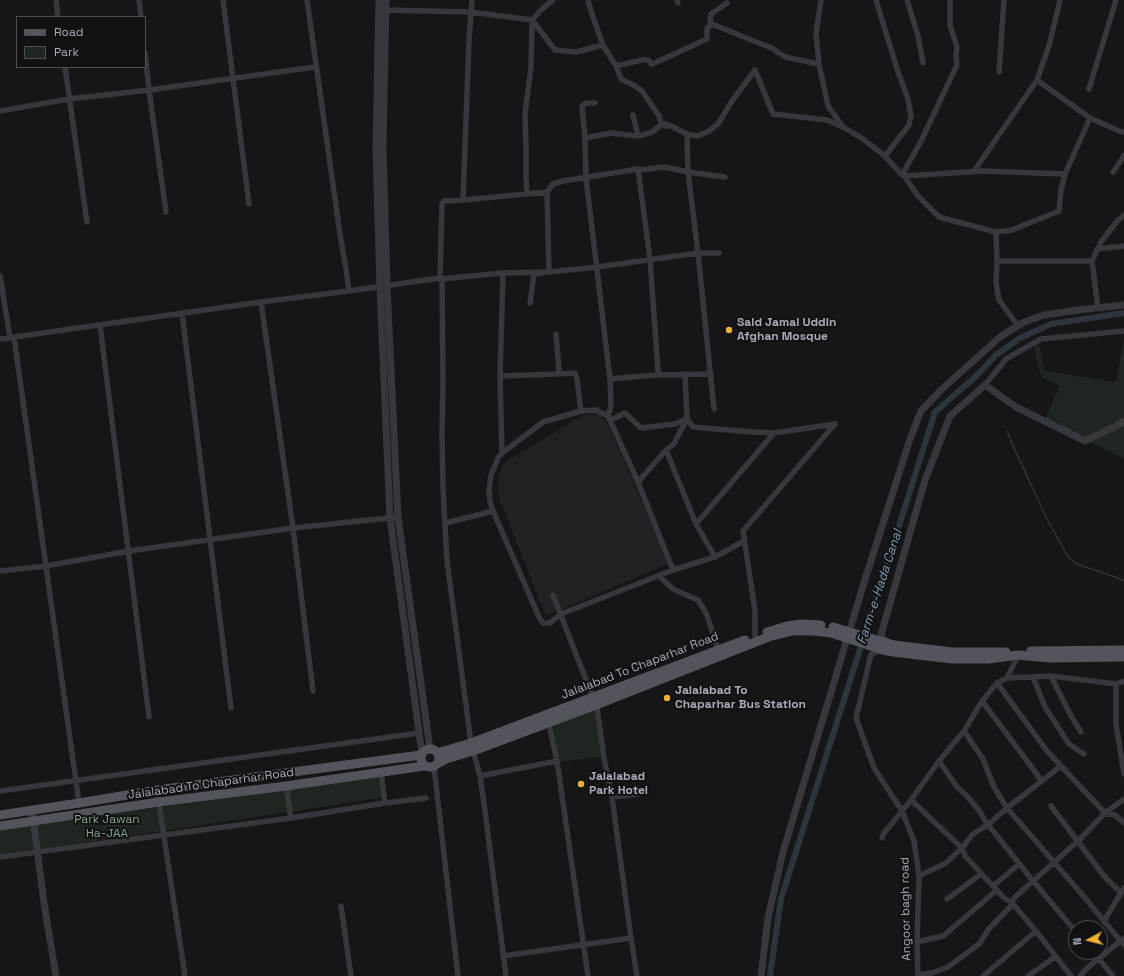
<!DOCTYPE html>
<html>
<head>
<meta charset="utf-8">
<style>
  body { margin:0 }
  #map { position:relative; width:1124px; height:976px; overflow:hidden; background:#161618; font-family:"Space Grotesk",sans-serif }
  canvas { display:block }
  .legend { position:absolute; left:16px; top:16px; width:130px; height:52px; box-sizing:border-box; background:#111113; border:1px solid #4d4f55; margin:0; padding:5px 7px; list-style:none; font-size:12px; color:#a8adb8 }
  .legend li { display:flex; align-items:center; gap:8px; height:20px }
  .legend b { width:20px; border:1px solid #4d4f55 }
  .north { position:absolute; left:1068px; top:920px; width:40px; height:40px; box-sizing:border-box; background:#111113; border:1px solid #4d4f55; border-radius:50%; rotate:263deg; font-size:11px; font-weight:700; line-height:16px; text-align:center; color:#a8adb8 }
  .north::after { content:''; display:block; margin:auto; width:14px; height:18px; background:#f2b134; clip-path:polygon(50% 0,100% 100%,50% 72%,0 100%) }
</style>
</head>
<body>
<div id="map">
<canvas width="1124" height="976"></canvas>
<ul class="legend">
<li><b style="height:5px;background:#53555c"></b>Road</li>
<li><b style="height:11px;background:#1e261f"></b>Park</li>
</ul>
<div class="north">N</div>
</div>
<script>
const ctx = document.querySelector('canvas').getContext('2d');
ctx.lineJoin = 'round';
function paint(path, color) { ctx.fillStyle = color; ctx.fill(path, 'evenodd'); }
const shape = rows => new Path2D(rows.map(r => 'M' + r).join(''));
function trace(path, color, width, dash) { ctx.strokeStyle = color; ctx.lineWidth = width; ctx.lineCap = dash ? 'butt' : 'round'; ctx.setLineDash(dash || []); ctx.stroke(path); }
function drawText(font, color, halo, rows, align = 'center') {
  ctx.font = font + ' "Space Grotesk",sans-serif'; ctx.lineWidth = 4; ctx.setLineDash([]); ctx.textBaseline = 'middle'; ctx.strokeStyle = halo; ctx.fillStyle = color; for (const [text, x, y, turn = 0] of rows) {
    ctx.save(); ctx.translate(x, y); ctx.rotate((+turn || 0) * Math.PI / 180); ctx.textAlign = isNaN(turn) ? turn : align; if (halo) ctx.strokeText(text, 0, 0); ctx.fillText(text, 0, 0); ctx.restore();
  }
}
const built = shape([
  [594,414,600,415,607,423,670,563,546,616,498,495,498,477,505,462,582,416]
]);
const green = shape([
  [1124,338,1124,459,1085,439,1046,418,1059,386,1041,377,1034,346,1039,345,1045,371,1116,382],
  [594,710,601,757,559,762,553,724],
  [380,777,381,798,125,837,0,854,0,829]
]);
const stream = shape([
  [1007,431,1015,450,1047,519,1068,557,1077,564,1118,578,1124,581]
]);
const canal = shape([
  [770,976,781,899,935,412,975,377,996,355,1020,338,1051,324,1124,313]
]);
const minor = shape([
  [56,0,58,17],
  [139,0,141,17],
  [223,0,249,204],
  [307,0,340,234,346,269,349,291],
  [588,0,592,14,603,45],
  [677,0,678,3],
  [821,0,816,34,819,64,828,106,843,127,863,139,885,156,902,175,904,176,918,196,939,217,996,232],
  [876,0,898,72,908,99,911,116,909,125,885,156],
  [907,0,918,36,923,63],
  [727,3,711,14,710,21,712,24,774,49,777,52,785,57,819,64],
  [383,10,471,12,532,20,542,9,553,0],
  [532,20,555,50,576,52,603,45,616,66,621,79,635,86,642,91,659,116,661,123,671,126,687,134,698,136,709,131,718,124,732,101,755,70],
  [145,53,149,90,166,212],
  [616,66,642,60,648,60,652,64,659,61,707,39,707,28,712,24],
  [65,67,87,222],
  [755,70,773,114,827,120,843,127],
  [999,72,1004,0],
  [1037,80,1090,118,1119,131,1124,132],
  [1089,89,1116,0],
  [0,111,69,99,149,90,315,67],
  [633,115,638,136],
  [687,134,688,172,698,253,714,409],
  [585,138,611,133,638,136,642,135,652,132,661,125,667,126],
  [974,171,1037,80,1049,46,1060,0],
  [1113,172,1122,159,1124,155],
  [902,175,920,143,957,65,956,55,957,47,950,25,950,0],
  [904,176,983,171,1065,174],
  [527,194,526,178,526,148,525,113,531,68,532,20],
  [463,200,469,40,472,0],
  [1097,249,1124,246],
  [997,261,1092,261],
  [503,273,500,376,502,453,543,422,581,411,596,410,608,416],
  [0,276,10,338],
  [440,279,503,273,549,272,597,267,698,253,719,253],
  [442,279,443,382,442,434,443,488,447,561,471,743,480,776,484,803,506,976],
  [261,302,293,528,313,691],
  [530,303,534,274,549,272,547,192],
  [1098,308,1092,261,1101,242,1118,220,1124,215],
  [182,313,231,708],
  [100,325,149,717],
  [1018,326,999,300,996,283,997,261,996,232,1012,230,1059,211,1061,190,1065,174,1090,118],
  [556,334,559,370,557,374,575,373,577,379,581,411],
  [14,337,79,803],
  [0,339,261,302,349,291,440,278,442,204,444,201,463,200,547,192,553,184,563,181,638,169,641,170,664,167,688,172,725,177],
  [655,375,711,374],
  [500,376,557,374],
  [610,379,655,375,658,374,658,371,650,259,638,169],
  [985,385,1006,359,1041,339,1124,331],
  [611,420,625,413,641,428,675,424,687,419,693,427,752,432,774,433,835,424],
  [666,450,696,524],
  [502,453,498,458,491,475,489,490,490,501,493,511,539,617,543,623,550,623,561,614,673,570,638,482,608,416,611,406,610,379,586,178,585,138,582,106,587,103,595,103],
  [638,482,666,450,673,445,687,419,685,374],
  [446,523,493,511],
  [715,557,696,524,774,433],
  [673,570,715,557,744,541],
  [0,571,46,566,129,551,293,528,398,517],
  [659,576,673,589,698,600,707,615,718,650],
  [553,595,597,708,604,758,612,797,631,938,637,976],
  [755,636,755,611,743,531,835,424],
  [882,650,871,654,856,718,874,768,902,811,914,841,919,876,917,942,918,976],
  [1051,676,1070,714,1081,732],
  [1033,677,1045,707,1069,744,1084,754],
  [1007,678,1051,676,1116,684,1124,681],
  [997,683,1047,751,1061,766,1105,813,1115,815,1124,823],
  [1116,684,1116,724,1124,774],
  [982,701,1042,781],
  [548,719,557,761,588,976],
  [964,731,983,759,994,787,1007,808,1080,892,1124,945],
  [939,761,957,787,966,795,978,809,986,822,1033,881,1076,932],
  [434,767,458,976],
  [381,772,385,803],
  [480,776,557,761],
  [286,786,291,818],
  [157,790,185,976],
  [0,791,419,733],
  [612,797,639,794],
  [911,800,962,848,965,856,1004,898,1012,903,1036,931,1071,976],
  [1051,806,1104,876,1121,893],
  [882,838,884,833,911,800,939,761,964,731,982,701,997,683,1007,678,1018,655],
  [0,857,291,818,385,803,426,798],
  [919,876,946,863,962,848,973,834,989,824,1007,808,1061,766],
  [993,886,1019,864],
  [947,899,981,874],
  [341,906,351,976],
  [1104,921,1124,888],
  [917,942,943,936,997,890],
  [1093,952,1113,976],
  [503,956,631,938],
  [918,975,932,973,948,967,967,953,980,943,988,930,1009,908,1012,903,1014,898,1078,841,1105,813,1124,799],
  [983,976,1036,931],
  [1028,976,1055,957],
  [1080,976,1086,969,1124,938]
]);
const tertiary = shape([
  [379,0,376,149,380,287,390,518,422,754],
  [386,0,383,147,387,286,398,517,430,749],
  [884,645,885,643,881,635,925,480,950,416,985,385,1016,407,1085,441,1116,426,1124,421],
  [32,810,44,903,56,976],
  [761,976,768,918,783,852,862,589,910,439,921,411,942,389,1000,337,1022,323,1044,315,1078,310,1124,305]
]);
const primary = shape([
  [833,627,894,645,952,652,1006,652],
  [767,632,787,626,802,624,821,625],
  [1031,651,1124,650],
  '421 758a9 9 0 1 1 18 0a9 9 0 1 1-18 0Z',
  [437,753,471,743,745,640],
  [437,764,446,759,473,751,596,705,771,636,792,631,814,631,831,633,883,650,893,652,952,659,989,659,1018,655,1049,658,1124,657],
  [0,815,79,803,157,790,421,755],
  [0,826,159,802,286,786,424,766]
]);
const markers = [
  [729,330,4,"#f2b134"],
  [667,698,4,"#f2b134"],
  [581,784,4,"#f2b134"]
];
const poiNames = [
  ["Said Jamal Uddin",737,323],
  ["Afghan Mosque",737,337],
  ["Jalalabad To",675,691],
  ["Chaparhar Bus Station",675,705],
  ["Jalalabad",589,777],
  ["Park Hotel",589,791]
];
const streetNames = [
  ["Jalalabad To Chaparhar Road",640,666,-21],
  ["Jalalabad To Chaparhar Road",211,784,-8],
  ["Angoor bagh road",906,909,-91]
];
const parkNames = [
  ["Park Jawan",107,820],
  ["Ha-JAA",107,834]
];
const waterNames = [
  ["Farm-e-Hada Canal",880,587,-72]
];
paint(built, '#222225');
paint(green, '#1e261f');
trace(stream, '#2c353c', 1.5);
trace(canal, '#2c353c', 6);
trace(minor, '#37383d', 5.5);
trace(tertiary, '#37383d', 7);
trace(primary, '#53555c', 9);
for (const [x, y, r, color] of markers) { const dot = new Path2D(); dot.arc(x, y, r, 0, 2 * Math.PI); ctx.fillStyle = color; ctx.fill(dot); trace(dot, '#111113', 1.5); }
drawText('bold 12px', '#a8adb8', '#111113', poiNames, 'left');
drawText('12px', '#a8adb8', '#111113', streetNames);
drawText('12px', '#7fa381', '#111113', parkNames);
drawText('italic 13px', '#7f9bb3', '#111113', waterNames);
</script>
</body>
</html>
